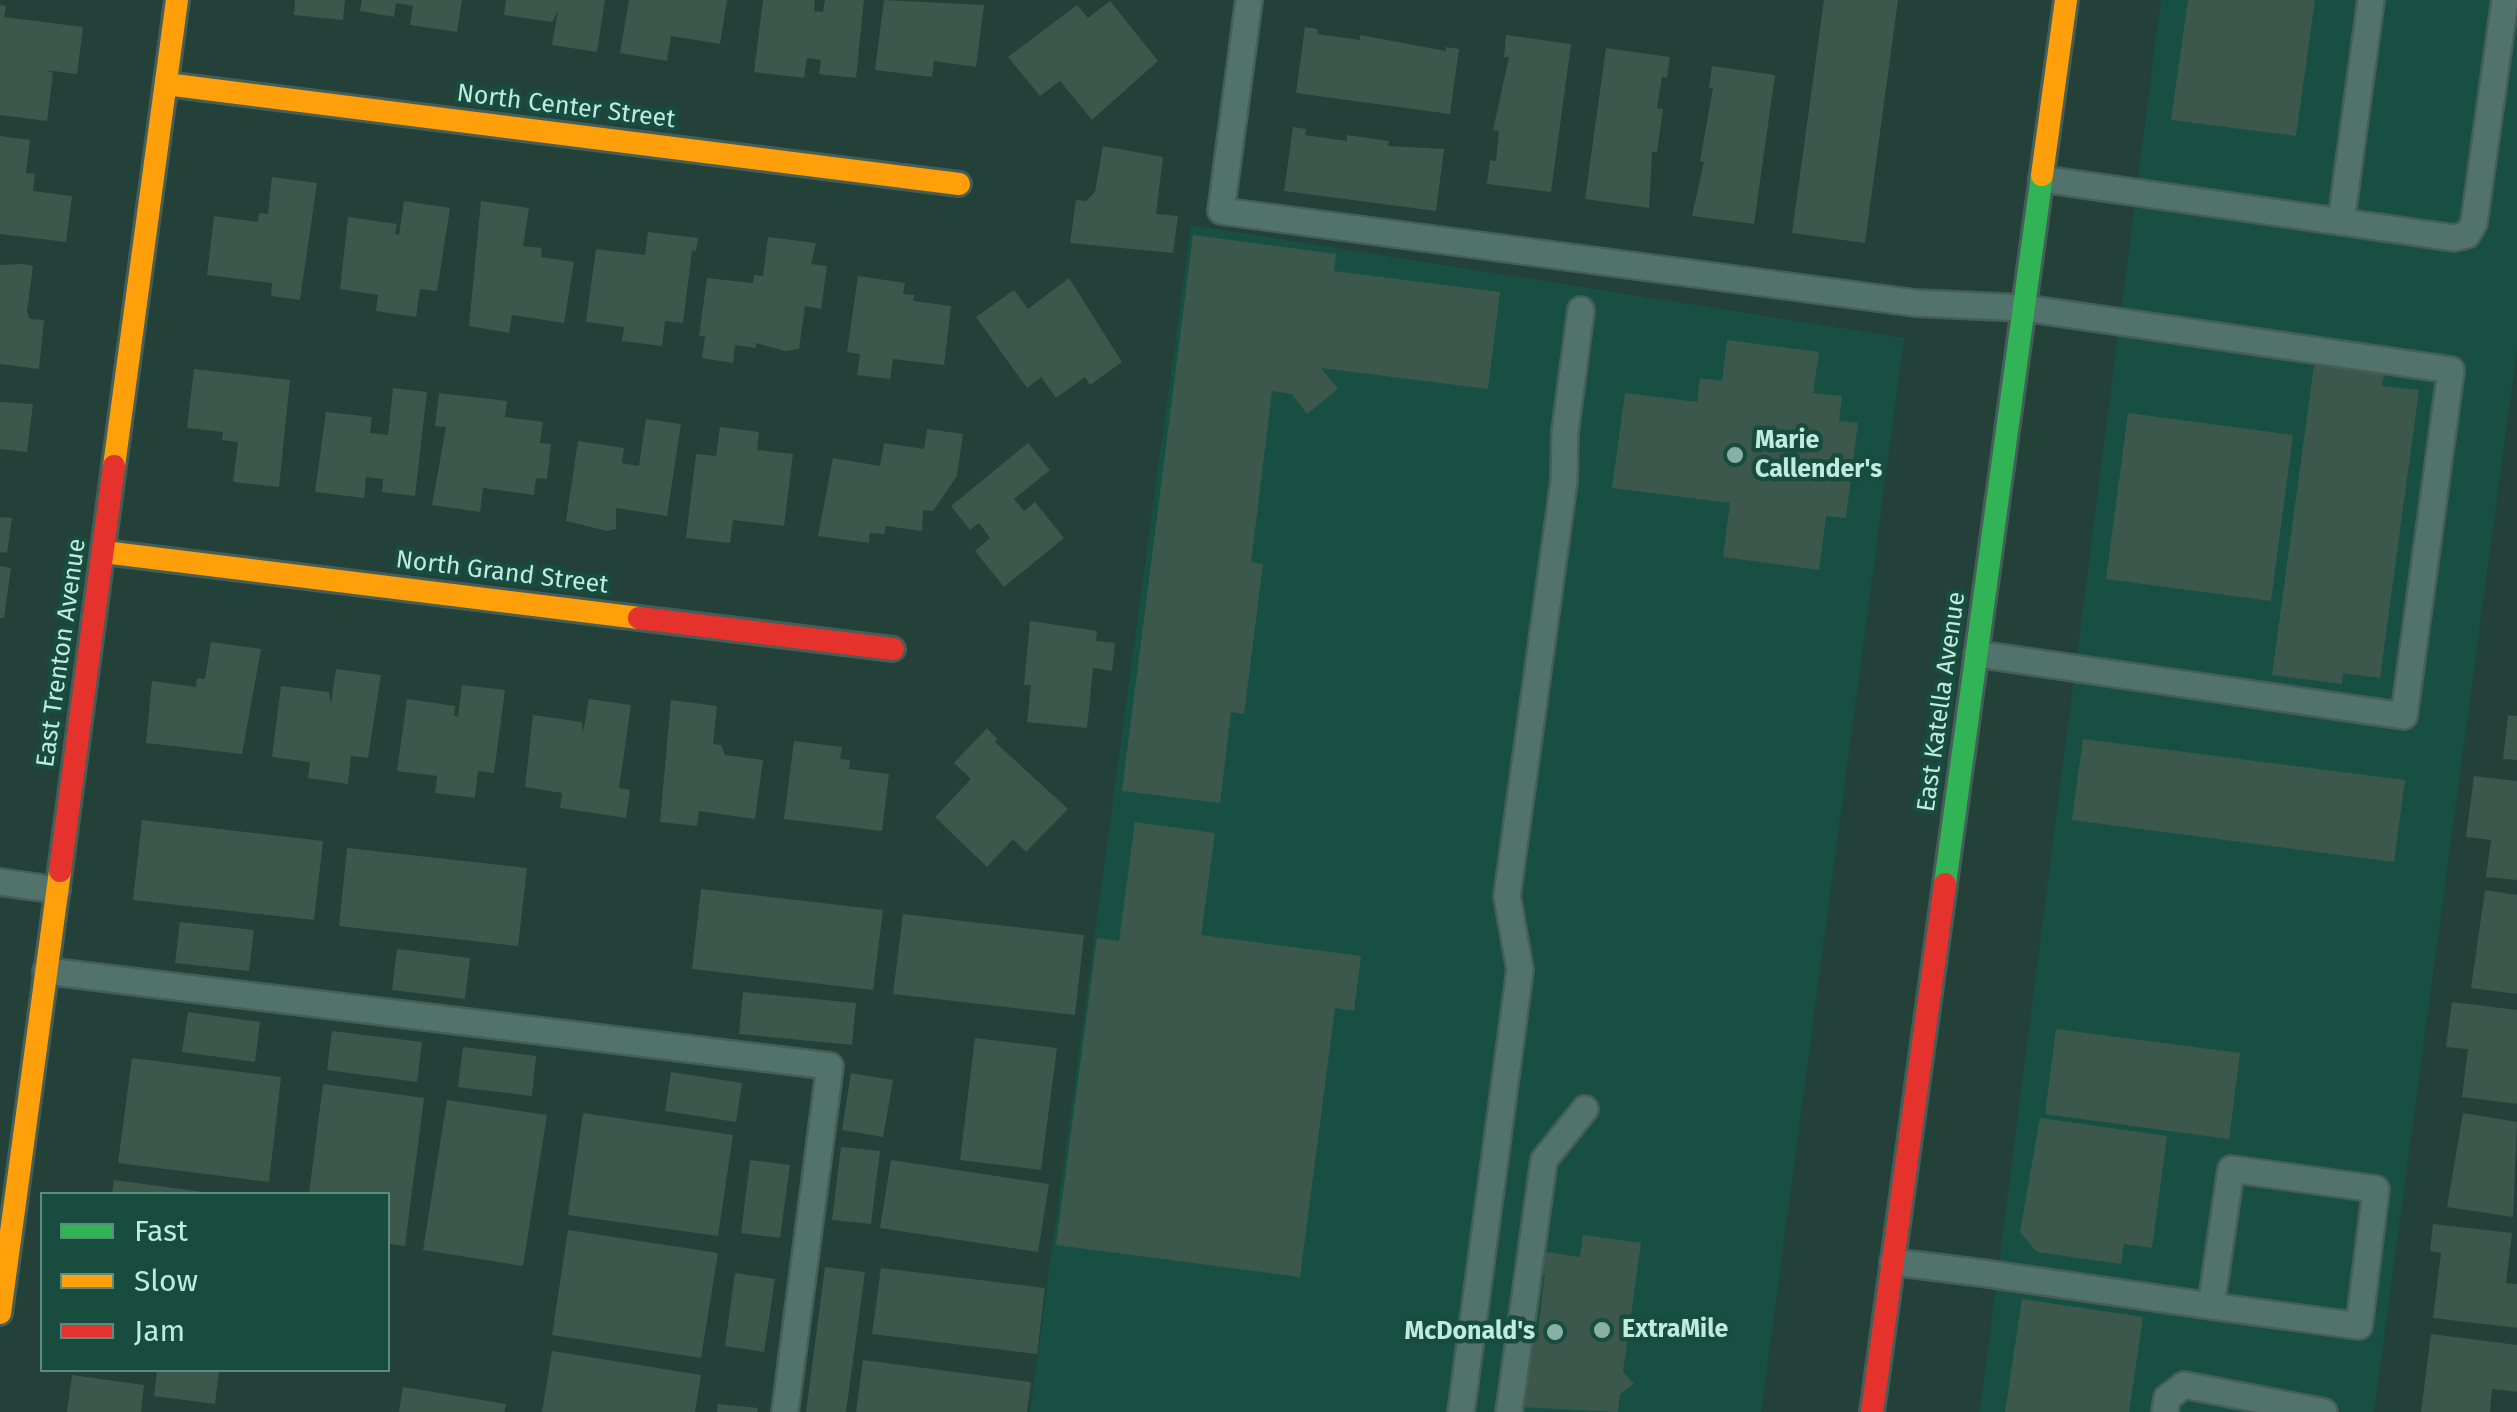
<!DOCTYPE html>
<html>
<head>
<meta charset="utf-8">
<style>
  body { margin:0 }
  #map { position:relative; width:2517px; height:1412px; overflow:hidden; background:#234039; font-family:"Fira Sans",sans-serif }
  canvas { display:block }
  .legend { position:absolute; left:40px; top:1192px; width:350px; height:180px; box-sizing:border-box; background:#174c3f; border:2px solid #5a8c7f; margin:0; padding:12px 18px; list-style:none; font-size:30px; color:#bfecde }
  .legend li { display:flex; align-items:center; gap:20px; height:50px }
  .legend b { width:50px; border:2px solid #5a8c7f }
</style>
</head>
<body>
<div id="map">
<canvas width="2517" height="1412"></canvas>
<ul class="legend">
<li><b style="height:12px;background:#30b455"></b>Fast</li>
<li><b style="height:12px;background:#ff9f0a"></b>Slow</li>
<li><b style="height:12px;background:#e5322d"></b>Jam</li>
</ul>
</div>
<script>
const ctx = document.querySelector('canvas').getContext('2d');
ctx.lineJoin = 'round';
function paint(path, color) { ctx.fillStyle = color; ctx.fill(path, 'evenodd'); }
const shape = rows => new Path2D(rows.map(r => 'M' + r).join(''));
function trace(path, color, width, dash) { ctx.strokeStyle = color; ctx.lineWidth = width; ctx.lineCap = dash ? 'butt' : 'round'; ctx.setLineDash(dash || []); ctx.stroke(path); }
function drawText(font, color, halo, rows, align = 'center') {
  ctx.font = font + ' "Fira Sans",sans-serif'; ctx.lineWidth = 9; ctx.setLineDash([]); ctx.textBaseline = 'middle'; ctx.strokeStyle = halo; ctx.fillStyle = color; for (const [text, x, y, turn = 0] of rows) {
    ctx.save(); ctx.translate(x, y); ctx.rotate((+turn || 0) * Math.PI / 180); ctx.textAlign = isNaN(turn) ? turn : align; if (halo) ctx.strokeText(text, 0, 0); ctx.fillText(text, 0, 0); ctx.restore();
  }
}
const built = shape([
  [2161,0,2517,0,2517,349,2374,1412,1980,1412],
  [1191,225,1904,338,1761,1412,1030,1412]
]);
const building = shape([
  [295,0,345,0,343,20,294,15],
  [362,0,462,0,457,32,410,25,413,6,396,3,394,17,360,11],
  [506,0,605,0,597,52,552,45,558,11,552,22,504,15],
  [629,0,727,0,720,44,671,36,667,61,620,53],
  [763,0,815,0,814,11,823,12,825,0,864,0,856,78,819,74,821,60,807,58,804,78,754,72],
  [884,0,984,5,976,67,934,61,932,77,875,70],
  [1824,0,1898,0,1865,243,1792,233],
  [2188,0,2315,0,2296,136,2171,120],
  [1110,1,1158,61,1092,120,1060,81,1040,96,1008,57,1077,5,1088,18],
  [0,5,6,6,4,17,83,27,77,74,45,70,53,73,47,121,0,115],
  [1305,27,1318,29,1317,34,1360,40,1360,35,1446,51,1446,47,1459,49,1450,114,1296,93],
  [1506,35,1571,44,1551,192,1487,184,1490,160,1496,161,1499,131,1493,130,1509,57,1504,57],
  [1606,48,1670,57,1667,78,1662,77,1657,108,1663,109,1657,152,1652,152,1649,208,1585,199],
  [1712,66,1775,75,1754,224,1692,216,1704,162,1700,161,1713,88,1709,88],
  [1293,127,1306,129,1305,135,1347,141,1347,135,1389,141,1388,146,1444,149,1436,211,1284,191],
  [0,136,30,140,26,173,35,174,33,191,72,196,66,242,0,234],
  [1103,146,1163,157,1156,214,1178,216,1173,253,1070,243,1076,200,1086,201,1095,192],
  [272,177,317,183,300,300,271,296,272,283,207,275,214,216,258,222,259,213,268,214],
  [404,201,450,208,437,291,420,289,416,317,376,311,378,295,340,289,348,217,397,224,395,234,399,235],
  [481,201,529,208,523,246,542,248,541,257,574,262,564,323,512,315,509,333,469,326],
  [648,232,698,238,696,251,692,250,683,323,665,321,662,346,622,341,624,327,586,322,596,249,645,255],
  [1193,235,1336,254,1334,271,1500,292,1488,389,1321,368,1338,389,1307,414,1292,394,1272,391,1251,562,1263,564,1244,714,1231,712,1220,803,1122,791],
  [768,237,816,243,811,264,827,266,821,309,805,306,799,349,785,351,756,343,756,348,735,345,733,363,702,358,705,336,699,336,707,278,753,283,754,275,763,276],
  [23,264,33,266,27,312,30,319,44,320,39,369,0,364,0,265],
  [858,276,905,283,903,294,914,295,913,301,951,306,944,365,893,359,890,379,857,375,860,354,847,352],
  [1069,278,1122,362,1090,385,1085,377,1056,398,1041,377,1027,388,976,317,1014,290,1028,309],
  [1727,340,1819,352,1813,393,1842,396,1839,421,1858,423,1846,518,1826,516,1819,570,1723,557,1730,503,1612,488,1625,393,1697,402,1700,378,1722,381],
  [2314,365,2384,374,2382,386,2419,390,2380,678,2343,673,2342,684,2272,675],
  [194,369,290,380,279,487,233,482,238,442,222,440,223,432,187,428],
  [393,388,427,392,415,496,382,492,383,479,366,477,364,498,315,492,326,412,372,417,370,433,388,435],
  [439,393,507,401,505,417,543,422,540,443,551,444,547,479,536,478,534,495,483,488,480,512,432,505,446,427,435,426],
  [0,402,33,404,27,452,0,449],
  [2128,413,2293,435,2271,601,2106,579],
  [646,419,681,424,667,516,616,508,616,529,607,531,566,521,578,441,624,448,622,463,639,466],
  [720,427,759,432,757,450,793,454,784,526,733,520,730,543,686,538,696,454,716,456],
  [927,429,963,434,957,476,933,511,923,510,922,531,886,526,884,534,870,533,869,543,818,536,833,458,880,466,884,443,924,449],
  [1028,443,1050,470,1014,499,1024,511,1035,502,1064,538,1004,587,975,551,990,538,979,523,970,530,951,506],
  [0,517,12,518,7,553,0,552],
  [0,566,11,568,4,618,0,618],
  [1030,621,1097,631,1096,641,1115,643,1112,671,1093,668,1087,728,1027,722,1031,685,1024,685],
  [211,642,261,649,242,754,146,743,152,681,196,687,197,678,205,679],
  [336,669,381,675,368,758,351,756,348,784,308,778,310,762,272,757,281,686,329,692,331,704],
  [462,685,505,690,494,773,478,771,475,798,435,793,437,776,397,771,407,699,455,706,454,716,458,717],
  [589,699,631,705,619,788,630,790,626,818,560,808,562,793,525,787,533,715,582,722,583,733],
  [671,700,717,706,713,744,721,745,725,755,763,760,755,819,699,811,697,826,660,822],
  [2508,715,2517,716,2517,760,2503,759],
  [987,728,997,739,995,742,1068,809,1026,852,1013,839,987,867,935,817,971,779,954,763],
  [2083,739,2405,780,2394,862,2072,820],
  [794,741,842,747,840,759,850,760,849,769,889,774,882,831,784,819],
  [2474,776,2517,781,2517,880,2486,877,2491,840,2466,837],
  [142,820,323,841,314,920,133,900],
  [1135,822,1215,833,1201,935,1361,956,1354,1011,1335,1008,1300,1277,1056,1245,1097,938,1119,941],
  [347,848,527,868,518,946,339,926],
  [701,889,883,910,873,990,692,969],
  [2485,890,2517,895,2517,994,2471,988],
  [903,914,1084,935,1075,1015,893,994],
  [180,922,254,930,249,971,175,963],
  [397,949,470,958,465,999,392,990],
  [743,992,856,1003,852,1045,739,1034],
  [2452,1002,2517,1010,2517,1104,2462,1097,2468,1049,2446,1047],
  [188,1012,260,1022,255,1062,182,1052],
  [2056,1029,2240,1053,2229,1139,2045,1114],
  [332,1031,422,1042,417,1082,327,1070],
  [975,1038,1057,1048,1041,1170,960,1160],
  [463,1047,536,1056,532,1096,458,1087],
  [132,1058,281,1077,269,1182,118,1163],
  [671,1072,742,1083,736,1122,665,1111],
  [851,1073,893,1080,883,1137,842,1130],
  [323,1084,424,1098,405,1246,388,1244,388,1194,309,1194],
  [447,1100,547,1115,523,1266,423,1250],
  [583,1113,733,1135,718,1236,568,1215],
  [2463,1113,2517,1122,2513,1217,2447,1207],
  [2040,1118,2167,1136,2152,1248,2124,1244,2121,1264,2037,1252,2020,1232],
  [841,1147,880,1151,871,1224,832,1220],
  [750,1160,790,1165,780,1238,741,1233],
  [891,1160,1049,1184,1038,1252,880,1228],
  [114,1180,203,1192,203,1194,112,1194],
  [2433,1224,2512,1233,2506,1283,2517,1284,2517,1328,2433,1318,2441,1253,2430,1251],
  [568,1230,718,1253,701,1358,552,1335],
  [1583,1235,1641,1243,1623,1372,1634,1384,1620,1394,1618,1412,1518,1407,1528,1328,1538,1330,1545,1274,1536,1273,1539,1251,1580,1257],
  [825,1267,865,1272,846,1412,806,1412],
  [881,1268,1045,1288,1037,1354,872,1334],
  [735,1273,775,1279,764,1352,725,1346],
  [2022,1299,2143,1317,2129,1412,2005,1412],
  [2431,1334,2517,1345,2517,1392,2492,1389,2490,1412,2421,1412],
  [552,1351,701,1375,695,1412,542,1412],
  [863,1360,1031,1382,1027,1412,856,1412],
  [157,1370,219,1370,215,1404,154,1396],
  [72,1375,144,1385,141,1412,67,1412],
  [403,1387,506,1404,504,1412,399,1412],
  [718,1404,758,1408,757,1412,717,1412]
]);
const lane = shape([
  [1249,0,1221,211,1915,303,2024,308,2451,370,2404,716,1977,654],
  [2042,179,2454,238,2467,235,2474,223,2505,0],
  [2341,222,2371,0],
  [0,882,57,890],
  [46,971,830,1066,785,1412],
  [1893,1262,1982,1273,2211,1306,2359,1326,2376,1189,2231,1169,2211,1306],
  [1461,1412,1520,970,1507,896,1564,481,1565,432,1581,310],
  [1509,1412,1544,1160,1585,1109],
  [2165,1412,2167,1398,2184,1385,2324,1412]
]);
const fast = shape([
  [1945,884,2042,175]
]);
const slow = shape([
  [166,84,959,184],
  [2042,175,2066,0],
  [114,466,177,0],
  [104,552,639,618],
  [0,1313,60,871]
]);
const jam = shape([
  [639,618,893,649],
  [60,871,114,466],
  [1872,1412,1945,884]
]);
const markers = [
  [1735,455,10,"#88b0a4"],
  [1602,1330,10,"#88b0a4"],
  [1555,1332,10,"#88b0a4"]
];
const streetNames = [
  ["North Center Street",566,107,7],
  ["North Grand Street",502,573,7],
  ["East Trenton Avenue",62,653,-82],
  ["East Katella Avenue",1942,702,-82]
];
const poiNames = [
  ["Marie",1755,441],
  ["Callender's",1755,470],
  ["ExtraMile",1622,1330],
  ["McDonald's",1535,1332,"right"]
];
paint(built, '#175043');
paint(building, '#3c584c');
trace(lane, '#455e57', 30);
trace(fast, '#455e57', 28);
trace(slow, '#455e57', 28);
trace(jam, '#455e57', 28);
trace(lane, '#52736b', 25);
trace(fast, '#30b455', 22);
trace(slow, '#ff9f0a', 22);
trace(jam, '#e5322d', 22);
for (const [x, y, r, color] of markers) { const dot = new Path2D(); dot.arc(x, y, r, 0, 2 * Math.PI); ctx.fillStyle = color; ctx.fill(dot); trace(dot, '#174c3f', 4); }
drawText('25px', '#bfecde', '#174c3f', streetNames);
drawText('bold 25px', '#bfecde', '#174c3f', poiNames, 'left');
</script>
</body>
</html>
